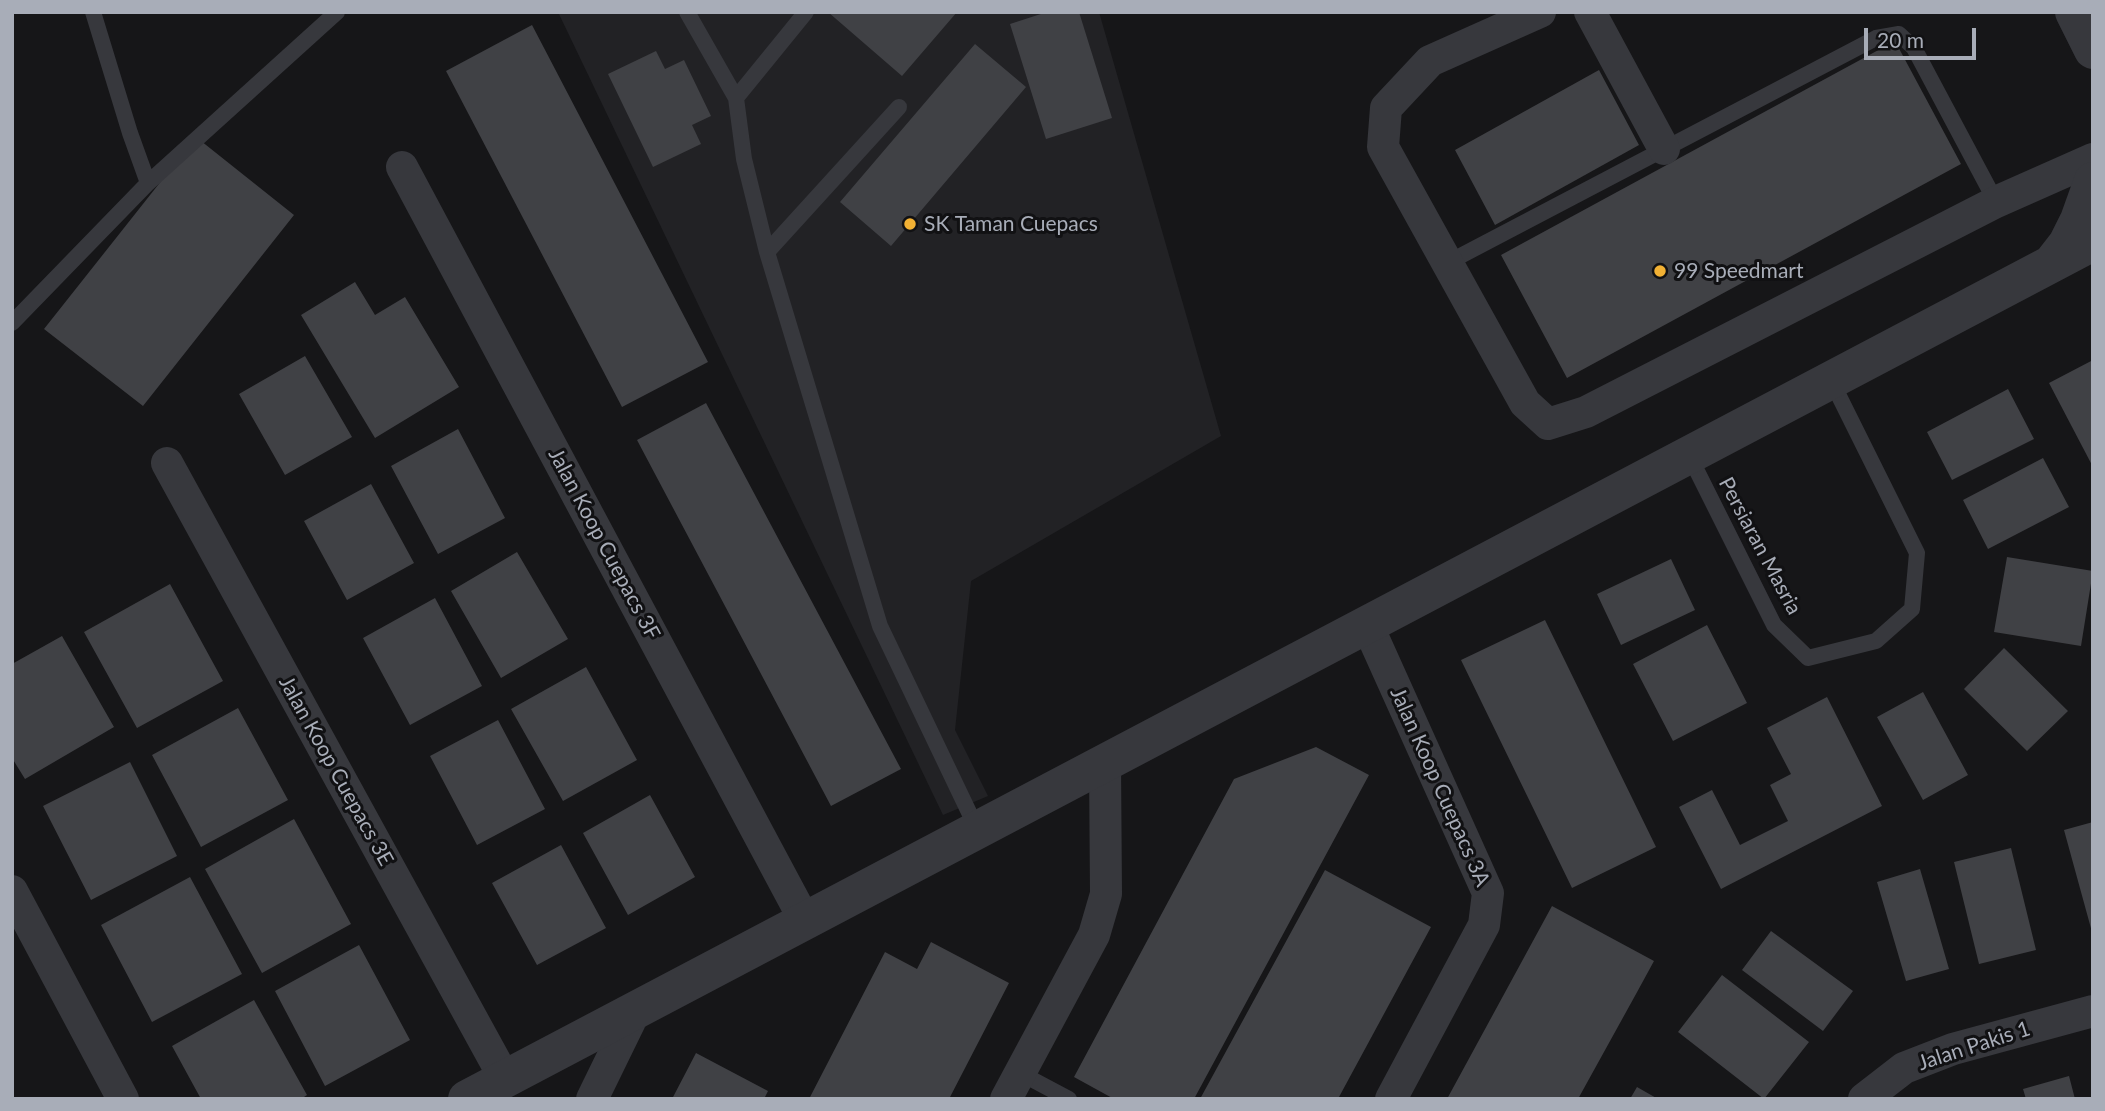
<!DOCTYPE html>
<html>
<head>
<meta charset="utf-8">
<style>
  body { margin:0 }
  #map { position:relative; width:2105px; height:1111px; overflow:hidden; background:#161618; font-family:Lato,sans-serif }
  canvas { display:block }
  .frame { position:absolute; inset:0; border:14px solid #a8adb8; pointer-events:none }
  .scale { position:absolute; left:1864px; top:28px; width:112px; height:32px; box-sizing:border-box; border:4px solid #a8adb8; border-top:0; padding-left:9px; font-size:21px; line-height:24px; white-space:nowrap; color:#a8adb8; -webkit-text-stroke:5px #111113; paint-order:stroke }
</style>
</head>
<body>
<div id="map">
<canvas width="2105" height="1111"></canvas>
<div class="frame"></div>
<div class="scale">20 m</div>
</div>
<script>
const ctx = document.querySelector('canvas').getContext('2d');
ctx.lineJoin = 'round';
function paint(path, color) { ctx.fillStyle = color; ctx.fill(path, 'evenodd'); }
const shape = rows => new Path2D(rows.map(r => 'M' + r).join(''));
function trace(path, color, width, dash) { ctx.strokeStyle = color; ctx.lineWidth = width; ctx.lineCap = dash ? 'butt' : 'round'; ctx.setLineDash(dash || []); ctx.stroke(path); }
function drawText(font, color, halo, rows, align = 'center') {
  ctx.font = font + ' Lato,sans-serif'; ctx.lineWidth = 6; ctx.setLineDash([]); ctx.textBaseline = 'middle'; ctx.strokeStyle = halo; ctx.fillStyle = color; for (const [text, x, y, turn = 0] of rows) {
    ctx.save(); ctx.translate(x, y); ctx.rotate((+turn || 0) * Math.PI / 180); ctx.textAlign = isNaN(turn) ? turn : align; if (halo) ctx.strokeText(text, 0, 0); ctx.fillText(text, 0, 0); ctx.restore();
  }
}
const built = shape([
  [558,12,1099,12,1221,436,971,581,955,730,988,796,943,815]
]);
const building = shape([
  [828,12,957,12,902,76],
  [1047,12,1079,12,1112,118,1046,139,1010,24],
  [532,25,708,362,622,407,446,71],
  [1895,41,1961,164,1567,378,1501,255],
  [975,44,1026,87,891,246,840,202],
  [656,51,665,69,684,60,711,116,692,125,701,144,653,167,608,74],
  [1599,70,1639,145,1495,225,1455,150],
  [196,137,294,215,143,406,44,329],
  [355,282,375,315,405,297,459,387,375,438,301,315],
  [305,356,352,437,285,475,239,394],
  [2093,360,2093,467,2049,383],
  [2008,389,2034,439,1952,480,1927,432],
  [706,403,901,769,831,806,637,440],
  [458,429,505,518,438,554,391,466],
  [2043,458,2069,507,1988,549,1963,500],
  [371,484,414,563,347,600,304,521],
  [517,552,568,639,501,678,451,591],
  [2007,557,2093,571,2081,646,1994,632],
  [1671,559,1695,610,1621,645,1597,594],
  [170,584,223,681,137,728,84,632],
  [435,598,482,686,410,725,363,638],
  [1545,620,1656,847,1572,888,1461,660],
  [1707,625,1747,703,1673,741,1633,664],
  [62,636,114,727,25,779,12,758,12,664],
  [2004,648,2068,711,2027,751,1964,689],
  [586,667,637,760,563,801,511,709],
  [1923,692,1968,775,1923,800,1877,717],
  [1827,697,1882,806,1721,889,1679,807,1712,790,1740,845,1788,821,1770,785,1791,774,1767,728],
  [238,708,288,800,201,847,152,755],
  [498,720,545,809,477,845,430,756],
  [1316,747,1369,775,1194,1099,1114,1099,1074,1077,1234,779],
  [130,762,177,856,91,900,43,806],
  [650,795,695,877,628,915,583,833],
  [294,819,351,924,262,973,205,869],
  [2093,822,2093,932,2092,932,2064,830],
  [561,845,606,928,537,965,492,883],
  [2011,848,2036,950,1979,964,1954,862],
  [1920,869,1949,969,1906,981,1877,882],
  [1325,870,1431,927,1339,1097,1337,1099,1200,1099],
  [190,877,242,974,152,1022,101,925],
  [1552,906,1654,961,1636,994,1578,1099,1447,1099],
  [1771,931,1853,991,1823,1031,1742,970],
  [931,942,1009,983,949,1099,809,1099,885,952,917,969],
  [359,945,410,1040,325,1086,275,991],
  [1722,975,1809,1042,1764,1099,1678,1032],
  [254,1000,307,1095,301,1099,201,1099,172,1046],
  [696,1053,768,1091,764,1099,672,1099],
  [2069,1076,2075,1099,2026,1099,2023,1089],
  [1637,1087,1658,1099,1630,1099]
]);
const service = shape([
  [93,12,130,133,148,183],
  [687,12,736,98,744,159,767,252,880,626,977,829],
  [736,98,806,12],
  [767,252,899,107],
  [1447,263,1876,38,1899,34,1914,48,1996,202],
  [12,323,148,183,337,12],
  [1689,455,1774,625,1808,658,1876,641,1912,609,1917,553,1831,380],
  [1020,1073,1069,1099]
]);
const minor = shape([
  [1540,12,1430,61,1386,108,1383,147,1525,403,1548,424,1586,412,1996,202,2093,159],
  [1590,12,1664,149],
  [402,167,805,921],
  [167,463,505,1079],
  [1367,624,1488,893,1484,925,1391,1099],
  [12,891,123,1099],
  [592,1099,635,1011],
  [1006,1099,1094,935,1106,894,1105,763],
  [1864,1099,1904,1068,1953,1049,2093,1011]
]);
const tertiary = shape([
  [2074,12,2093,50],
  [2053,262,2067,244,2079,220,2093,181],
  [467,1099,2093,242]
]);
const markers = [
  [910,224,7,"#f2b134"],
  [1660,271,7,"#f2b134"]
];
const poiNames = [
  ["SK Taman Cuepacs",924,224],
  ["99 Speedmart",1674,271]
];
const streetNames = [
  ["Jalan Koop Cuepacs 3F",604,544,62],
  ["Persiaran Masria",1760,546,62],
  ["Jalan Koop Cuepacs 3E",336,771,61],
  ["Jalan Koop Cuepacs 3A",1440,787,66],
  ["Jalan Pakis 1",1974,1046,-18]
];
paint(built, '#222225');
paint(building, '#404145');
trace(service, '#37383d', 16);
trace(minor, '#37383d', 32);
trace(tertiary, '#37383d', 38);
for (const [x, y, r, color] of markers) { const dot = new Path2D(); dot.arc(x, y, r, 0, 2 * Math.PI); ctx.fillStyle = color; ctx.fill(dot); trace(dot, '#111113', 2.5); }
drawText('21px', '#a8adb8', '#111113', poiNames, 'left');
drawText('21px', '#a8adb8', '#111113', streetNames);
</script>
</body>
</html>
